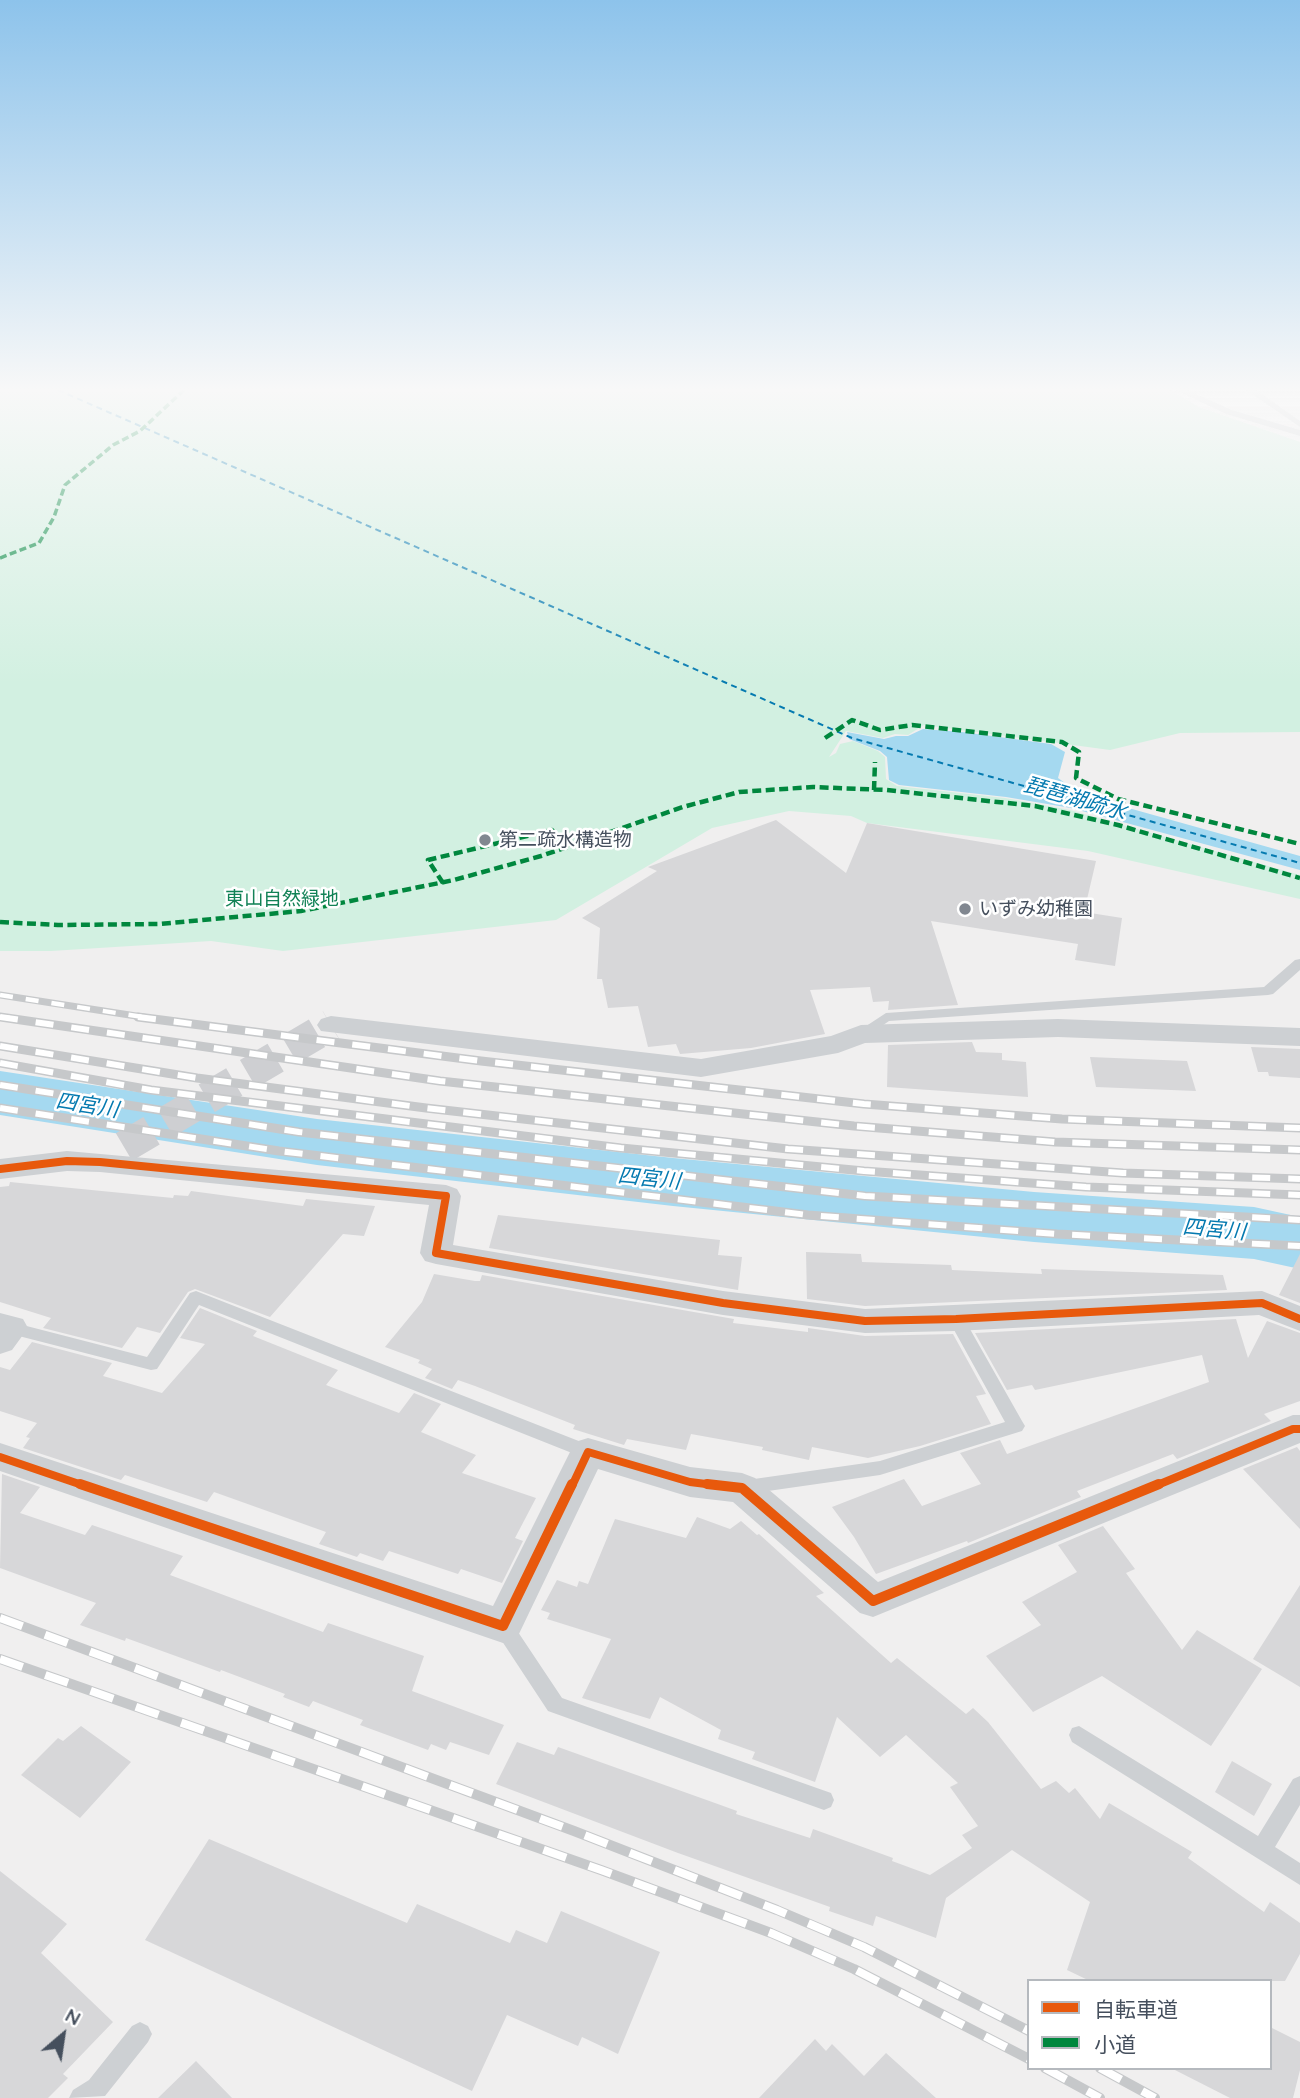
<!DOCTYPE html>
<html>
<head>
<meta charset="utf-8">
<style>
  body { margin:0 }
  #map { position:relative; width:1300px; height:2098px; overflow:hidden; background:#f0efef; font-family:Quicksand,"Noto Sans JP",sans-serif }
  canvas { display:block }
  .legend { position:absolute; left:1027px; top:1979px; width:245px; height:91px; box-sizing:border-box; background:#fff; border:2px solid #b5b9be; margin:0; padding:9px 12px; list-style:none; font-size:21px; color:#454f5d }
  .legend li { display:flex; align-items:center; gap:14px; height:35px }
  .legend b { width:35px; border:2px solid #b5b9be }
  .north { position:absolute; left:28px; top:2000px; width:70px; height:70px; -webkit-text-stroke:5px #fff; paint-order:stroke; rotate:29deg; font-size:19px; font-weight:700; line-height:28px; text-align:center; color:#454f5d }
  .north::after { content:''; display:block; margin:auto; width:24px; height:32px; background:#454f5d; clip-path:polygon(50% 0,100% 100%,50% 72%,0 100%) }
</style>
</head>
<body>
<div id="map">
<canvas width="1300" height="2098"></canvas>
<ul class="legend">
<li><b style="height:9px;background:#e8590c"></b>自転車道</li>
<li><b style="height:9px;background:#00873e"></b>小道</li>
</ul>
<div class="north">N</div>
</div>
<script>
const ctx = document.querySelector('canvas').getContext('2d');
ctx.lineJoin = 'round';
function paint(path, color) { ctx.fillStyle = color; ctx.fill(path, 'evenodd'); }
const shape = rows => new Path2D(rows.map(r => 'M' + r).join(''));
function trace(path, color, width, dash) { ctx.strokeStyle = color; ctx.lineWidth = width; ctx.lineCap = dash ? 'butt' : 'round'; ctx.setLineDash(dash || []); ctx.stroke(path); }
function drawText(font, color, halo, rows, align = 'center') {
  ctx.font = font + ' Quicksand,"Noto Sans JP",sans-serif'; ctx.lineWidth = 5; ctx.setLineDash([]); ctx.textBaseline = 'middle'; ctx.strokeStyle = halo; ctx.fillStyle = color; for (const [text, x, y, turn = 0] of rows) {
    ctx.save(); ctx.translate(x, y); ctx.rotate((+turn || 0) * Math.PI / 180); ctx.textAlign = isNaN(turn) ? turn : align; if (halo) ctx.strokeText(text, 0, 0); ctx.fillText(text, 0, 0); ctx.restore();
  }
}
const green = shape([
  [0,390,1170,390,1199,407,1300,442,1300,732,1180,733,1110,750,924,725,908,735,895,734,883,738,846,731,829,757,836,753,840,744,853,741,878,751,885,757,886,779,897,786,1005,798,1070,810,1300,875,1300,899,1088,851,867,823,851,816,789,811,712,828,556,920,283,951,211,941,51,951,0,951]
]);
const water = shape([
  [923,729,962,732,1051,744,1065,752,1058,778,1082,795,1300,856,1300,870,1071,808,1006,797,899,785,889,780,887,757,880,751,849,739,847,732,884,739,896,736,908,736]
]);
const river = shape([
  [0,1071,317,1119,673,1158,1034,1192,1254,1207,1300,1217,1300,1269,1254,1259,1034,1242,673,1206,317,1165,0,1115,0,1071]
]);
const ferry = shape([
  [58,390,852,738,1300,863]
]);
const building = shape([
  [776,820,846,873,867,823,1096,861,1084,912,1122,918,1115,966,1075,960,1078,944,931,921,958,1005,888,1010,889,1001,873,1002,870,987,810,990,825,1034,751,1048,680,1054,676,1044,648,1047,638,1006,608,1008,602,979,597,979,600,928,582,918,657,871,648,867],
  [972,1042,976,1052,1002,1053,1002,1060,1026,1062,1028,1097,887,1087,888,1045],
  [1251,1047,1300,1049,1300,1078,1269,1076,1268,1072,1258,1072],
  [1090,1057,1187,1061,1196,1091,1096,1087],
  [10,1182,173,1198,174,1195,188,1196,191,1191,303,1206,306,1199,375,1206,364,1236,343,1234,270,1317,195,1289,188,1292,160,1333,137,1327,122,1348,43,1328,51,1318,0,1302,0,1187,9,1186],
  [498,1215,720,1240,718,1255,742,1257,738,1290,489,1248],
  [806,1252,861,1254,862,1262,951,1265,952,1270,1042,1274,1041,1269,1223,1275,1227,1290,865,1306,807,1299],
  [1300,1254,1300,1303,1279,1295],
  [434,1274,475,1281,480,1281,482,1275,734,1319,733,1323,808,1332,808,1328,865,1336,953,1334,986,1394,976,1396,991,1424,920,1446,868,1458,812,1447,809,1460,762,1450,763,1447,691,1434,686,1450,627,1439,624,1445,573,1429,575,1425,475,1386,458,1380,452,1389,425,1378,432,1369,418,1363,420,1360,385,1347,422,1302],
  [200,1308,257,1331,253,1336,338,1370,326,1385,399,1413,414,1393,441,1404,421,1432,476,1455,462,1473,536,1498,515,1538,523,1541,502,1583,461,1569,458,1574,389,1551,383,1561,360,1553,357,1557,319,1544,326,1532,214,1492,207,1502,125,1475,121,1480,23,1448,30,1438,26,1437,37,1423,0,1411,0,1367,10,1370,32,1342,112,1363,103,1376,162,1393,205,1344,180,1338],
  [1236,1319,1248,1358,1267,1321,1300,1333,1300,1401,1264,1414,1271,1421,1177,1459,1173,1454,1077,1491,1081,1497,968,1543,967,1541,876,1574,854,1537,832,1507,904,1479,922,1506,981,1484,960,1453,1000,1440,1007,1454,1209,1382,1202,1355,1035,1390,1032,1385,1007,1390,975,1333],
  [1297,1447,1300,1451,1300,1529,1243,1469],
  [2,1474,40,1487,20,1513,85,1535,92,1525,183,1556,170,1575,323,1632,328,1623,424,1656,412,1691,504,1725,489,1755,450,1742,446,1750,431,1744,428,1750,360,1725,363,1720,313,1701,309,1707,283,1697,285,1694,221,1670,220,1672,126,1638,125,1641,80,1625,96,1603,0,1568],
  [697,1517,730,1529,741,1521,757,1535,759,1534,824,1593,816,1596,891,1663,897,1658,966,1714,973,1708,988,1722,1041,1789,1056,1781,1069,1793,1075,1788,1100,1819,1109,1803,1192,1852,1188,1858,1264,1912,1270,1902,1300,1923,1300,1954,1285,1981,1090,1981,1067,1970,1090,1902,1012,1850,946,1898,936,1938,876,1916,873,1926,829,1911,830,1907,678,1853,496,1784,517,1742,554,1755,558,1747,715,1803,737,1811,736,1814,810,1838,813,1829,893,1858,892,1861,930,1875,972,1848,962,1835,978,1826,950,1787,958,1783,906,1735,880,1757,837,1717,815,1782,752,1759,755,1752,718,1739,721,1730,660,1697,650,1719,582,1698,611,1639,547,1619,550,1613,541,1610,557,1580,577,1587,579,1581,588,1584,615,1519,686,1538],
  [1103,1526,1135,1569,1126,1573,1182,1650,1197,1630,1262,1669,1211,1746,1102,1676,1033,1712,986,1656,1041,1625,1022,1602,1077,1572,1058,1545],
  [1300,1585,1300,1687,1253,1659],
  [81,1726,131,1762,80,1818,21,1775,58,1738,63,1741],
  [1232,1761,1272,1784,1254,1816,1215,1792],
  [209,1839,407,1923,417,1904,510,1943,516,1930,547,1943,561,1911,660,1952,618,2054,582,2037,578,2046,507,2015,472,2091,145,1940],
  [0,1871,67,1924,41,1953,113,2022,63,2074,68,2078,48,2098,0,2098],
  [1270,2027,1300,2042,1300,2070,1293,2098,1230,2098,1171,2068,1270,2068],
  [815,2039,826,2051,832,2044,864,2076,886,2053,936,2098,759,2098],
  [196,2061,232,2098,158,2098]
]);
const minorTunnel = shape([
  [124,1147,331,1025]
]);
const service = shape([
  [1176,390,1187,390,1232,410,1300,430,1300,436,1226,414,1176,390],
  [1246,390,1256,390,1300,421,1300,427,1246,390],
  [1300,959,1300,970,1273,994,1268,995,889,1021,866,1037,856,1037,854,1034,886,1013,1264,987,1295,960,1300,959],
  [196,1291,594,1447,597,1452,594,1457,588,1459,582,1457,199,1305,157,1369,151,1370,11,1334,5,1332,3,1328,5,1324,11,1322,147,1357,190,1293,196,1291],
  [956,1313,962,1315,1022,1421,1025,1426,1022,1431,880,1475,747,1494,741,1492,738,1487,741,1482,747,1480,880,1461,1005,1422,948,1319,950,1315,956,1313],
  [503,1618,510,1620,562,1698,831,1793,834,1800,831,1807,824,1810,548,1711,496,1632,493,1626,496,1620,503,1618],
  [1079,1726,1258,1836,1293,1779,1300,1776,1300,1805,1275,1847,1300,1863,1300,1885,1072,1742,1069,1735,1072,1728,1079,1726],
  [140,2022,148,2026,152,2034,148,2042,105,2096,69,2098,73,2090,89,2080,132,2026,140,2022]
]);
const minor = shape([
  [331,1016,701,1059,831,1036,861,1025,1058,1019,1300,1028,1300,1046,1058,1037,865,1043,838,1053,701,1077,321,1031,317,1025,321,1019,331,1016],
  [67,1151,446,1185,457,1189,461,1196,453,1245,723,1291,865,1309,1262,1291,1300,1306,1300,1331,1259,1315,956,1331,865,1333,723,1315,436,1264,425,1261,420,1253,429,1205,100,1172,67,1171,0,1179,0,1159,67,1151],
  [0,1313,23,1319,28,1328,12,1350,0,1354,0,1313],
  [1293,1415,1300,1415,1300,1443,873,1617,860,1613,733,1502,690,1497,598,1469,517,1638,503,1643,0,1471,0,1443,493,1606,575,1442,588,1438,690,1467,742,1473,755,1478,878,1582,1293,1415]
]);
const railFar2 = shape([
  [0,995,149,1018],
  [0,1017,10,1018]
]);
const railFar1 = shape([
  [0,1017,440,1081,854,1126,1055,1142,1300,1150],
  [138,1017,481,1061,864,1104,1062,1119,1300,1128],
  [0,1046,197,1078,426,1108,788,1149,1123,1173,1300,1179],
  [0,1063,151,1090,621,1148,864,1171,1086,1187,1300,1195],
  [0,1085,299,1132,865,1196,1300,1220],
  [0,1108,279,1151,808,1215,1057,1234,1300,1246]
]);
const rail = shape([
  [0,1618,574,1831,777,1910,864,1947,1029,2031],
  [0,1659,601,1870,771,1933,854,1969,1029,2059],
  [1045,2068,1100,2098],
  [1100,2068,1155,2098]
]);
const quietFar1 = shape([
  [0,558,39,543,54,517,65,485,113,445,140,431,184,390]
]);
const quiet = shape([
  [825,738,852,720,880,730,912,725,1062,742,1079,752,1076,778,1118,799,1300,844],
  [874,790,875,762],
  [443,883,428,860,552,830,569,847],
  [0,922,58,925,159,924,301,911,454,880,541,856,683,807,739,792,813,787,886,790,1035,806,1118,825,1300,878]
]);
const cyclewayFar1 = shape([
  [0,1169,67,1161,100,1162,446,1196,436,1253,723,1303,865,1321,956,1319,1262,1303,1300,1319],
  [0,1457,85,1486],
  [572,1486,588,1452,690,1482,722,1486],
  [1155,1486,1293,1429,1300,1429]
]);
const cycleway = shape([
  [80,1484,503,1626,572,1484],
  [707,1484,742,1488,873,1601,1159,1484]
]);
const markers = [
  [485,840,7,"#818790"],
  [965,909,7,"#818790"]
];
const poiNames = [
  ["第二疏水構造物",499,840],
  ["いずみ幼稚園",979,909]
];
const parkNames = [
  ["東山自然緑地",282,899]
];
const waterNames = [
  ["琵琶湖疏水",1075,799,16],
  ["四宮川",87,1106,9],
  ["四宮川",649,1179,6],
  ["四宮川",1214,1230,5]
];
paint(green, '#d2f0e1');
paint(water, '#a5d9f0');
paint(river, '#a5d9f0');
trace(ferry, '#057ab0', 2, [6, 4.5]);
paint(building, '#d7d7d9');
trace(minorTunnel, '#cecfd2', 32, [32, 16]);
paint(service, '#cdd0d3');
paint(minor, '#cdd0d3');
trace(railFar2, '#c6c8ca', 7);
trace(railFar1, '#c6c8ca', 9);
trace(rail, '#c6c8ca', 10);
trace(railFar2, '#fff', 4.5, [13]);
trace(railFar1, '#fff', 6, [18]);
trace(rail, '#fff', 8, [24]);
trace(quietFar1, '#00873e', 3.5, [7, 3.5]);
trace(quiet, '#00873e', 4.5, [9, 4.5]);
trace(cyclewayFar1, '#e8590c', 8);
trace(cycleway, '#e8590c', 10);
const sky = ctx.createLinearGradient(0, 0, 0, 684);
sky.addColorStop(0, '#8dc3eb');
sky.addColorStop(0.57, '#f8f8f8');
sky.addColorStop(1, '#f8f8f800');
ctx.fillStyle = sky;
ctx.fillRect(0, 0, 1300, 684);
for (const [x, y, r, color] of markers) { const dot = new Path2D(); dot.arc(x, y, r, 0, 2 * Math.PI); ctx.fillStyle = color; ctx.fill(dot); trace(dot, '#fff', 2.5); }
drawText('19px', '#454f5d', '#fff', poiNames, 'left');
drawText('19px', '#128256', '#fff', parkNames);
drawText('italic 21px', '#057ab0', '#fff', waterNames);
</script>
</body>
</html>
